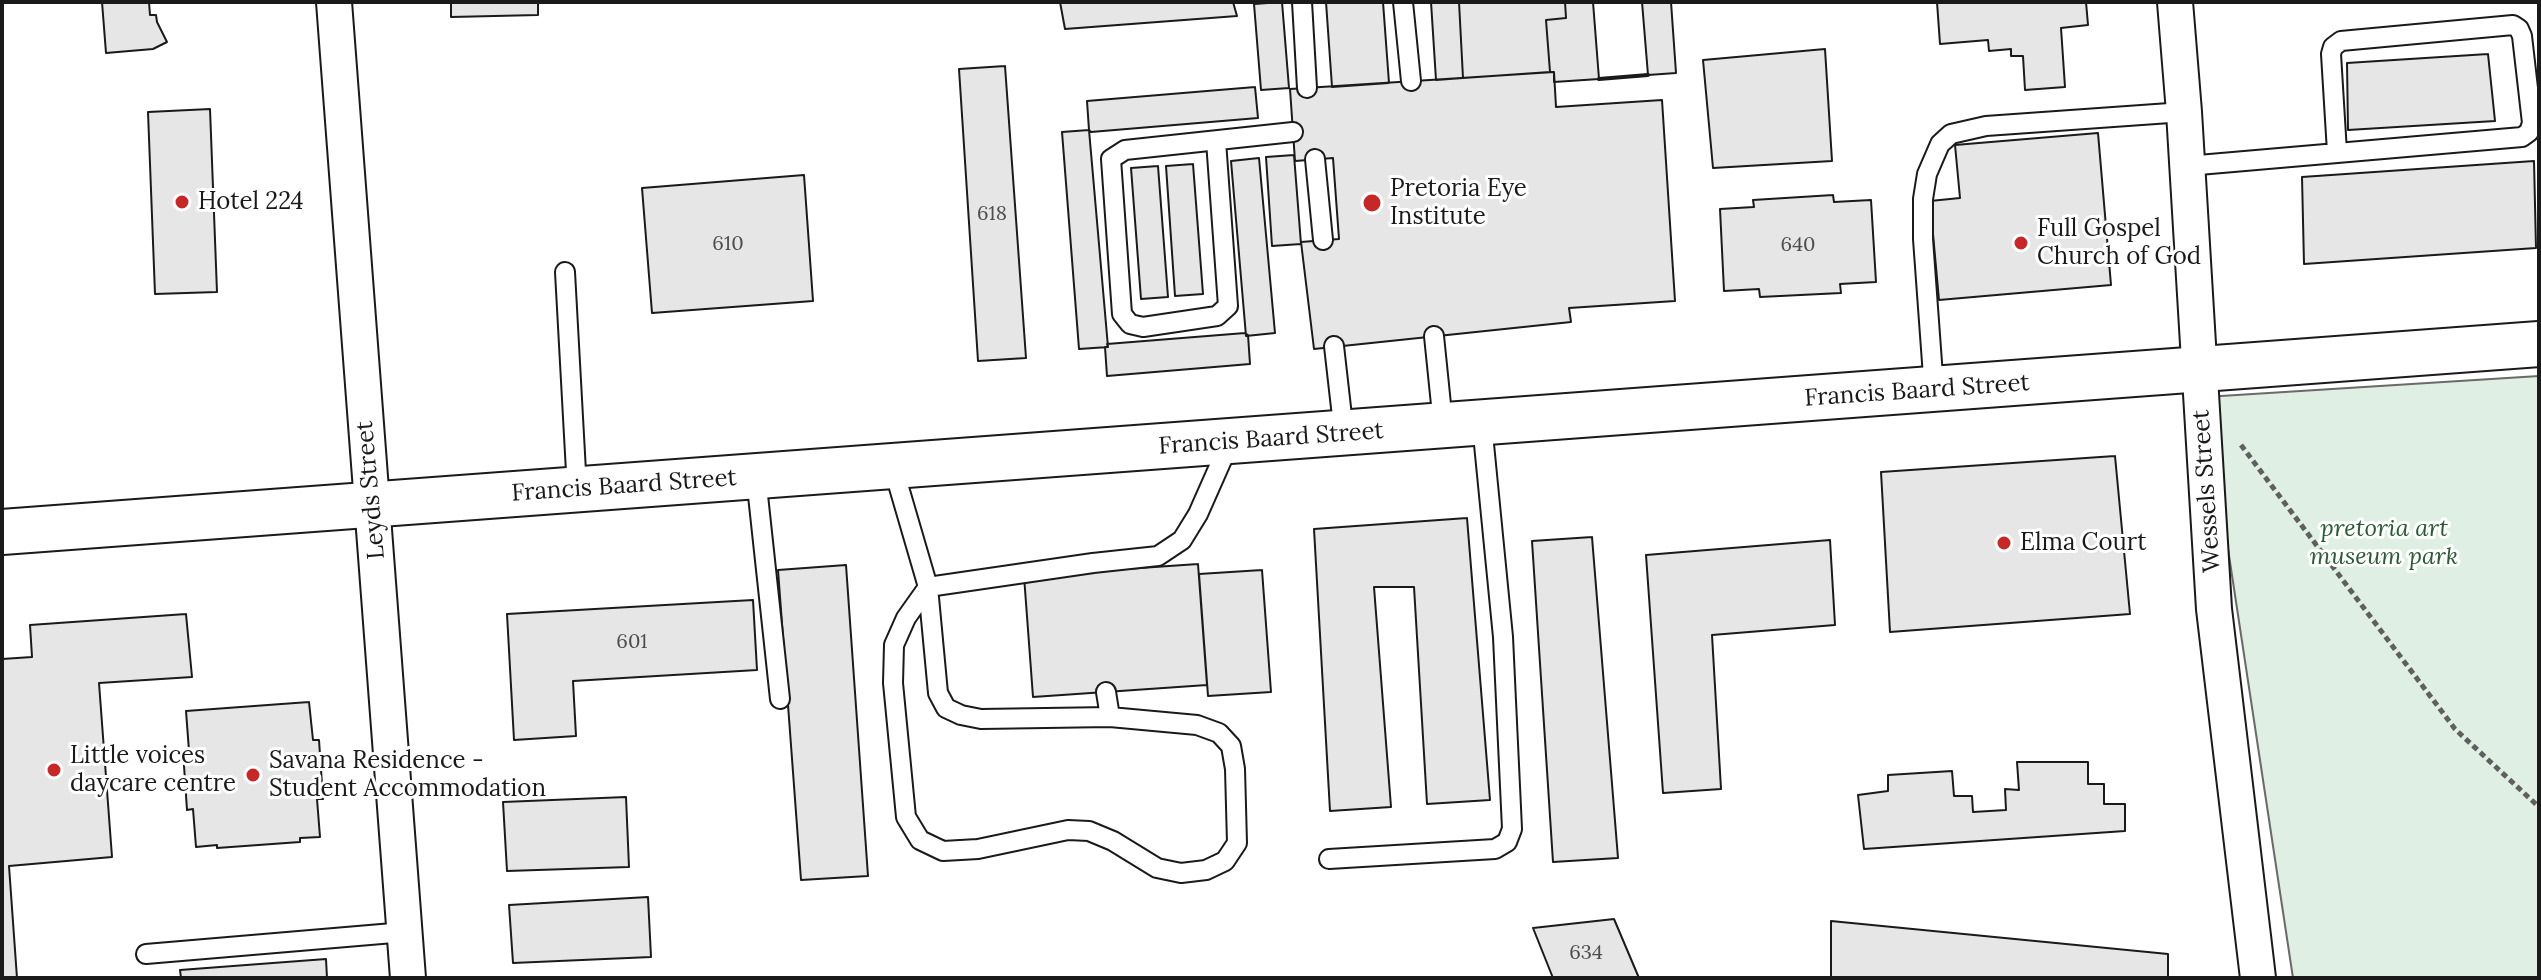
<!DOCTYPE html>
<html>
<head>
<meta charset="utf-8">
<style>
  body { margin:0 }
  #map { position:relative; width:2541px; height:980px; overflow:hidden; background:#fff; font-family:Lora,serif }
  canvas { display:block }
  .frame { position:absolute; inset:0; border:4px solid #1a1a1a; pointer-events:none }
</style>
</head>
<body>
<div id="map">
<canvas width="2541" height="980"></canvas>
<div class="frame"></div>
</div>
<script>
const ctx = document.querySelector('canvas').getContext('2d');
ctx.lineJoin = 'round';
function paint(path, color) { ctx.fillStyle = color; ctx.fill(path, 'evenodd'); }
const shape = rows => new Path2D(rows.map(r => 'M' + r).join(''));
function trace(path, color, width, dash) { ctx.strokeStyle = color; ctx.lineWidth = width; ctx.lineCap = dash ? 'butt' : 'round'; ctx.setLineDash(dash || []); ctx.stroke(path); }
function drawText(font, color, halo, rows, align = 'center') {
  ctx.font = font + ' Lora,serif'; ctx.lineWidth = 6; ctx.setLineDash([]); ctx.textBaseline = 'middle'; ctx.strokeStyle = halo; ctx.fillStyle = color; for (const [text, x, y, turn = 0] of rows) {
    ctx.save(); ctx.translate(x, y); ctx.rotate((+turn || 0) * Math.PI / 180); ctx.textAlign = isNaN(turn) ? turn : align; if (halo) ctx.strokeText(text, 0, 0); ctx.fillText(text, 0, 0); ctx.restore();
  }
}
const green = shape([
  [2539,376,2539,978,2293,978,2205,397,2539,376]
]);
const building = shape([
  [102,2,149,2,150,15,156,15,157,22,167,42,153,49,106,53,102,2],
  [451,2,538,2,538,15,451,17,451,2],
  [1060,2,1233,2,1237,16,1065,29,1060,2],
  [1282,2,1289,88,1261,90,1254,4,1282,2],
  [1326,2,1383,2,1389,83,1332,87,1326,2],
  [1431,2,1459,2,1463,78,1436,80,1431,2],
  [1459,2,1565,2,1566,18,1546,20,1550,72,1463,78,1459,2],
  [1565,2,1593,2,1599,79,1554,82,1554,72,1550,72,1546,20,1566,18,1565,2],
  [1642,2,1671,2,1676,73,1648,75,1642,2],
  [1937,2,2086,2,2088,25,2061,28,2065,87,2025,90,2023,56,2011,56,2011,49,1989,51,1988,40,1940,44,1937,2],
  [1825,49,1832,161,1713,168,1703,60,1825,49],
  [2488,54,2495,121,2348,130,2347,63,2488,54],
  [1005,66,1026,358,978,361,959,69,1005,66],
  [1554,72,1556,107,1662,100,1675,301,1569,308,1571,322,1314,349,1301,242,1339,239,1333,158,1295,161,1290,89,1554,72],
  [1255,87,1258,118,1091,132,1089,130,1087,101,1255,87],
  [210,109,217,292,155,294,148,112,210,109],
  [1089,130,1108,347,1079,349,1062,132,1089,130],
  [2098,133,2111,285,1939,300,1930,201,1960,198,1955,145,2098,133],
  [1294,155,1301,244,1272,246,1266,157,1294,155],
  [1259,158,1275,333,1246,336,1231,161,1259,158],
  [2534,161,2536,248,2304,264,2302,177,2534,161],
  [1193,164,1203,294,1175,296,1166,166,1193,164],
  [1158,166,1168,297,1141,299,1131,168,1158,166],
  [804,175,813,301,652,313,642,188,804,175],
  [1833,195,1834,202,1871,200,1876,282,1840,284,1841,293,1760,297,1759,289,1724,291,1720,209,1754,207,1753,200,1833,195],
  [1245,333,1248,335,1250,364,1107,376,1105,347,1108,347,1107,344,1245,333],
  [2115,456,2130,614,1890,632,1881,472,2115,456],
  [1467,518,1490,800,1427,804,1414,587,1374,587,1391,807,1330,811,1314,529,1467,518],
  [1592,537,1618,858,1553,862,1532,541,1592,537],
  [1830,540,1835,625,1712,635,1721,789,1663,793,1646,555,1830,540],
  [1198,564,1207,685,1033,697,1024,576,1198,564],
  [846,565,868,876,801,880,778,570,846,565],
  [1262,570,1271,692,1208,696,1199,574,1262,570],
  [753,600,757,670,573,681,576,736,514,740,507,614,753,600],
  [186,614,192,677,99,683,112,857,9,866,17,978,2,978,2,659,32,657,30,625,186,614],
  [309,702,313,740,319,740,323,799,317,799,320,837,300,838,300,842,217,848,217,845,196,847,193,809,187,810,183,751,189,751,186,711,309,702],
  [2017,762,2088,762,2088,784,2104,784,2104,804,2125,804,2125,831,1864,849,1858,795,1888,791,1888,775,1952,771,1954,796,1972,796,1973,812,2006,810,2005,789,2019,790,2017,762],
  [626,797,629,867,507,871,503,802,626,797],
  [648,897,651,957,513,963,509,905,648,897],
  [1614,919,1639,978,1553,978,1533,928,1614,919],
  [1831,921,2168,954,2168,978,1831,978,1831,921],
  [326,959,327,978,181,978,180,970,326,959]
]);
const path = shape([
  [2241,445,2455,729,2539,807]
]);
const service = shape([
  [1302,2,1307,88],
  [1403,2,1411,81],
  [1216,141,1228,306,1217,316,1143,327,1130,324,1122,314,1111,159,1125,150,1293,132],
  [1315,159,1323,240],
  [2187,166,2522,137,2529,132,2532,123,2522,36,2519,29,2513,25,2341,41,2333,47,2331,54,2337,152],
  [565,272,577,490],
  [1434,336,1443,424],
  [1334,346,1344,434],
  [1934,390,1923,239,1923,199,1927,174,1940,144,1951,134,1986,126,2184,112],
  [893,467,928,587,1093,563,1158,556,1182,540,1198,514,1229,444],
  [756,477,780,699],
  [928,587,906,618,894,645,893,683,906,817,920,840,943,851,978,849,1068,830,1089,831,1113,841,1157,868,1181,873,1206,870,1225,861,1237,843,1235,769,1231,746,1219,733,1197,725,1110,717,1106,692],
  [928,587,938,693,946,708,961,715,981,719,1110,717],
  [1329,859,1495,849,1507,842,1512,829,1503,637,1482,424],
  [146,954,405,932]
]);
const minor = shape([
  [334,2,408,978],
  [2175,2,2184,112,2214,609,2258,978]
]);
const primary = shape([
  [2,532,2539,344]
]);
const wall = shape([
  [1599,79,1648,75]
]);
const markers = [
  [182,202,8,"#c62828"],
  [1372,203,10,"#c62828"],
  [2021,243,8,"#c62828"],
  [2004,543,8,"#c62828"],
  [54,770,8,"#c62828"],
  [253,775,8,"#c62828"]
];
const numberNames = [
  ["618",992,214],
  ["610",728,244],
  ["640",1798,245],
  ["601",632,642],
  ["634",1586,953]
];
const poiNames = [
  ["Pretoria Eye",1390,189],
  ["Institute",1390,217],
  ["Hotel 224",198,202],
  ["Full Gospel",2037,229],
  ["Church of God",2037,257],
  ["Elma Court",2020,543],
  ["Little voices",70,756],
  ["daycare centre",70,784],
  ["Savana Residence -",269,761],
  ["Student Accommodation",269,789]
];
const streetNames = [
  ["Francis Baard Street",1917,391,-4],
  ["Francis Baard Street",1271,439,-4],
  ["Francis Baard Street",624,486,-4],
  ["Leyds Street",371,490,-95],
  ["Wessels Street",2207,491,-94]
];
const parkNames = [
  ["pretoria art",2384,529],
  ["museum park",2384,557]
];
paint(green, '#e0efe3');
trace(green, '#6a6a6a', 2);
paint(building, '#e6e6e6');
trace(building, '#1a1a1a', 2);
trace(service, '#1a1a1a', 22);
trace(minor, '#1a1a1a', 38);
trace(primary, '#1a1a1a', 48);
trace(path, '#5f5f5f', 5, [6, 4]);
trace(service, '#fff', 18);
trace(minor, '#fff', 34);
trace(primary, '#fff', 44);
trace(wall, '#1a1a1a', 4);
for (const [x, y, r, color] of markers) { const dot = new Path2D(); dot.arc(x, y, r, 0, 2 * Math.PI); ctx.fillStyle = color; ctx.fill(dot); trace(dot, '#fff', 3); }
drawText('20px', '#4d4d4d', null, numberNames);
drawText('24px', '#1a1a1a', '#fff', poiNames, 'left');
drawText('24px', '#1a1a1a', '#fff', streetNames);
drawText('italic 24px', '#2b5a34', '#fff', parkNames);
</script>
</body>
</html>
